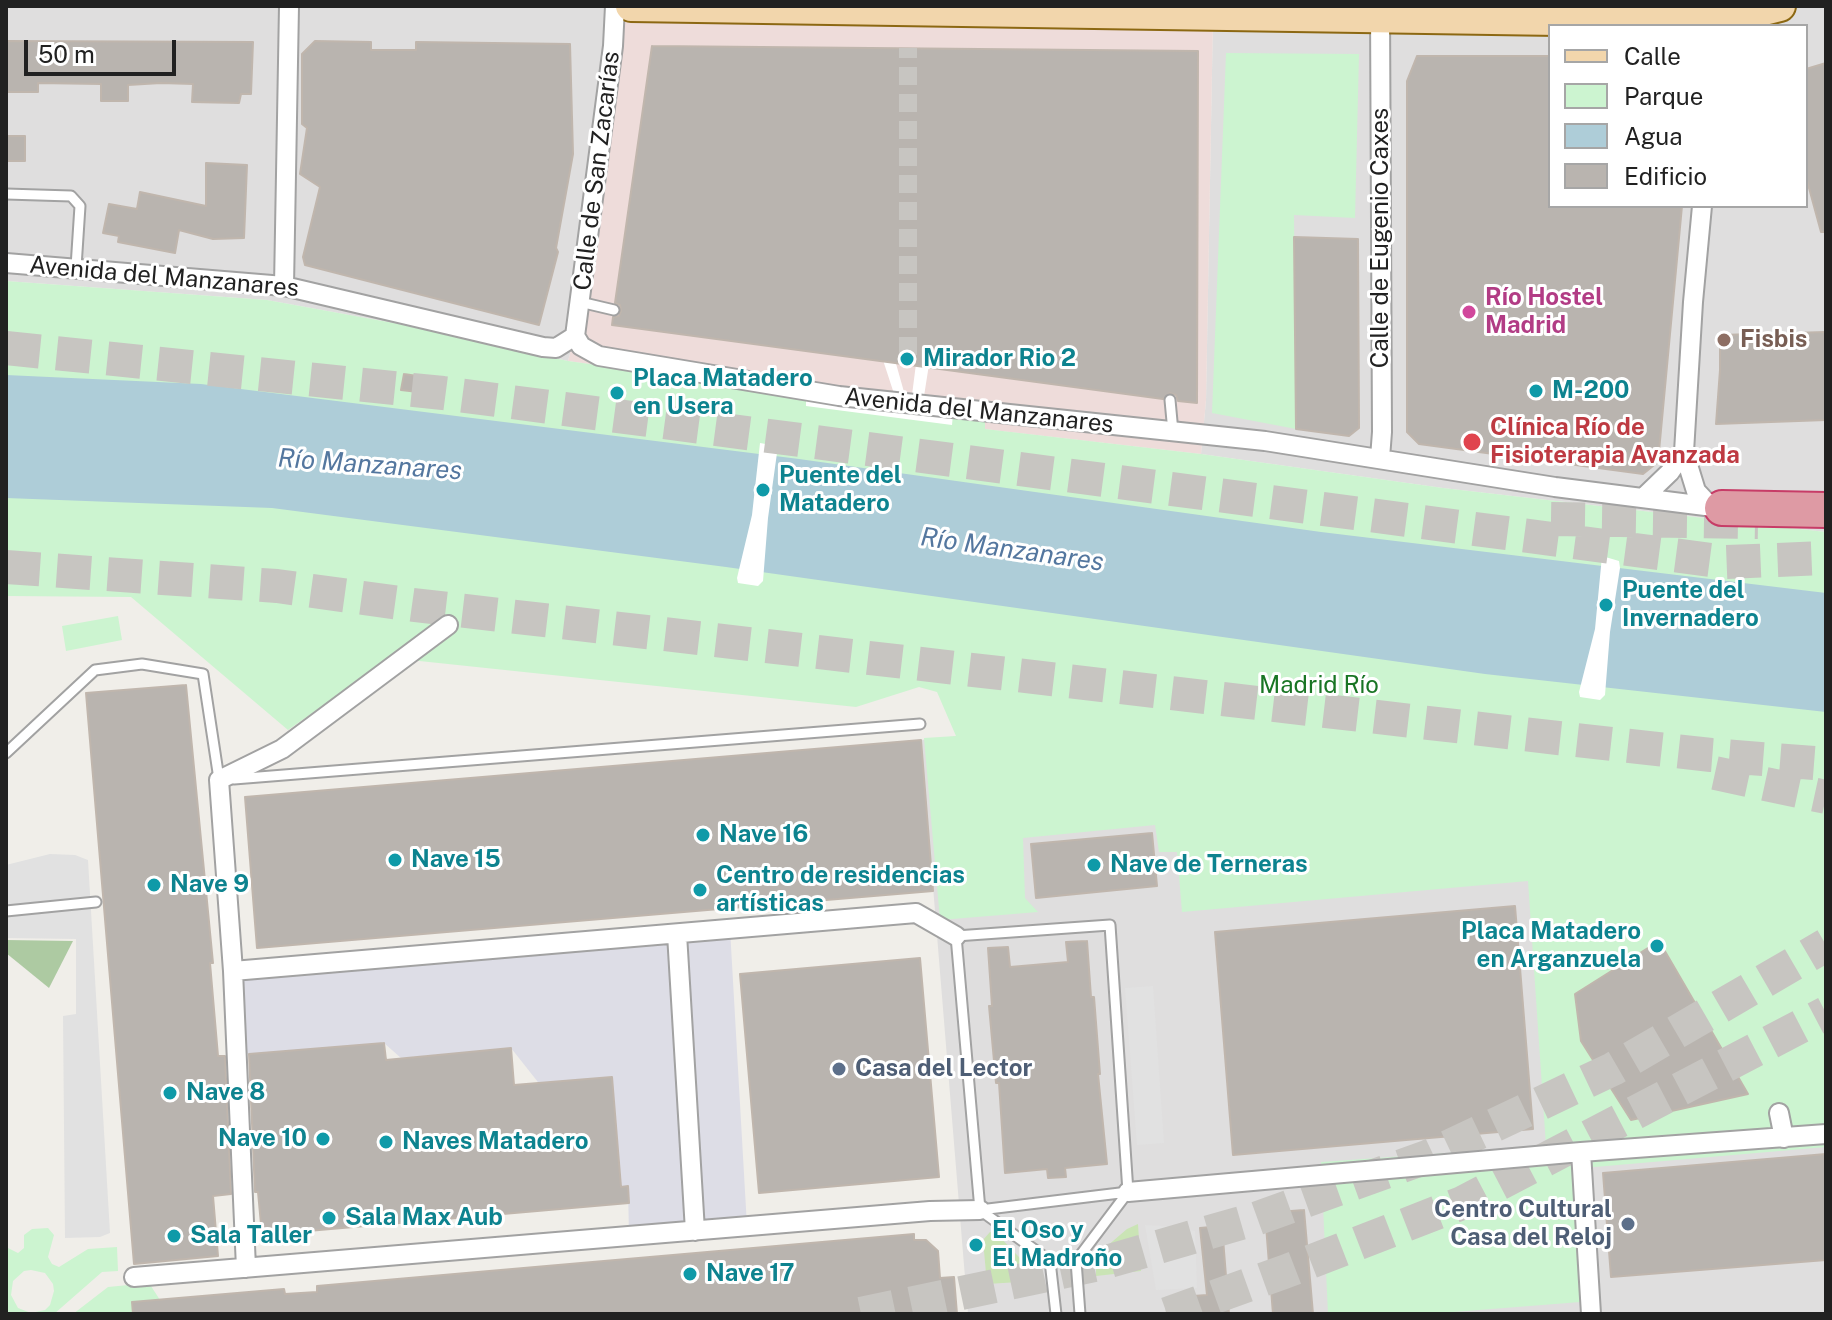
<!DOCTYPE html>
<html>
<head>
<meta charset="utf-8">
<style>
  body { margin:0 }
  #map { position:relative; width:1832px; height:1320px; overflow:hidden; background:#f0eee9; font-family:"Public Sans",sans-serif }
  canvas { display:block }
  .frame { position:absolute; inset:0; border:8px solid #212121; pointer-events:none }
  .legend { position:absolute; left:1548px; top:24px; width:260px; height:184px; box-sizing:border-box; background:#fff; border:2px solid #a6a6a6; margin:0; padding:10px 14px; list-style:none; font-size:24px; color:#212121 }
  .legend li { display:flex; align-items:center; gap:16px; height:40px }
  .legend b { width:40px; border:2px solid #a6a6a6 }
  .scale { position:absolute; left:24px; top:40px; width:152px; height:36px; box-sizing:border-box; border:4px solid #212121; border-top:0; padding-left:10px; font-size:24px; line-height:28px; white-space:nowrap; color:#212121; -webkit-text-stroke:6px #fff; paint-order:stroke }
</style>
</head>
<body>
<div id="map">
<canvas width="1832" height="1320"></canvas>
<div class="frame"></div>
<ul class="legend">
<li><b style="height:10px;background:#f2d6ac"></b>Calle</li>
<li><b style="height:22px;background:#ccf4d0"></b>Parque</li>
<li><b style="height:22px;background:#aecdd8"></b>Agua</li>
<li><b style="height:22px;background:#b9b4af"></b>Edificio</li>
</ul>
<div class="scale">50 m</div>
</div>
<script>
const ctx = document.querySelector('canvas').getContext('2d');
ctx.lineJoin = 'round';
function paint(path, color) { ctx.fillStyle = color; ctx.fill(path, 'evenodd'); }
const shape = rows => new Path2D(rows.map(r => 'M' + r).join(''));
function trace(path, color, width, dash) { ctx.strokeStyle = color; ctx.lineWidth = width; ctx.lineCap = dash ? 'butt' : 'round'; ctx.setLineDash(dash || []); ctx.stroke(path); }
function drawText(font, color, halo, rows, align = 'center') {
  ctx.font = font + ' "Public Sans",sans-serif'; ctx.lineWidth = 6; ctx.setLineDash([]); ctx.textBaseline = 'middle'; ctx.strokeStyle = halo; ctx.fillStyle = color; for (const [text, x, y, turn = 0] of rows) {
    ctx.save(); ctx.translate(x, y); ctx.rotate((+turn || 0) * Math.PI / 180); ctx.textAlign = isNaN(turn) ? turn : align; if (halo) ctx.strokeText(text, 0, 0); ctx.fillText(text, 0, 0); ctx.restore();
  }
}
const residential = shape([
  [6,6,615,6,575,336,568,361,399,324,267,300,6,281],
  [631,6,1826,6,1826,532,1443,488,1201,454,1206,400,1213,16],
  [1550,26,1806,26,1806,206,1550,206],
  [997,732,1826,784,1826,1314,968,1314,921,740]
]);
const commercial = shape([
  [615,6,1213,16,1206,400,1201,454,984,429,985,420,568,361,575,336]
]);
const grass = shape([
  [1138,1224,1141,1271,1096,1276,1096,1264,1106,1247,1127,1229],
  [990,1232,996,1233,1038,1277,1035,1281,987,1284,983,1240]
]);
const forest = shape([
  [6,940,73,941,49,988,6,953]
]);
const park = shape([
  [1226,53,1359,54,1355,218,1294,215,1296,429,1212,413],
  [6,281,267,300,399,324,568,361,985,419,985,429,1201,454,1443,488,1826,532,1826,1147,1583,1168,1593,1301,1428,1314,1328,1314,1321,1162,1546,1146,1528,881,1182,912,1177,852,1159,852,1155,825,1023,838,1025,898,1038,912,940,920,924,738,956,736,937,692,919,687,856,707,391,658,288,730,131,597,6,596],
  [118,616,122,640,66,651,62,626],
  [48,1228,54,1235,48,1257,52,1264,59,1267,88,1249,117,1247,118,1271,102,1272,54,1314,6,1314,6,1247,18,1253,24,1248,24,1235,32,1229],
  [31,1270,45,1273,53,1284,54,1291,50,1305,45,1310,31,1313,18,1308,11,1295,13,1281,24,1271],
  [149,1283,160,1300,162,1314,73,1314,108,1287]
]);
const parking = shape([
  [50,854,75,855,88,860,110,1233,100,1237,65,1238,63,1016,76,1014,76,939,6,938,6,865],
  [1153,986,1164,1143,1137,1145,1125,988],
  [1145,1225,1177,1227,1195,1231,1197,1288,1156,1290]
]);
const plaza = shape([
  [730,929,747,1226,629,1236,628,1187,621,1187,511,1048,401,1058,384,1043,246,1054,240,971]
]);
const water = shape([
  [6,375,201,384,799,459,1321,532,1826,593,1826,712,1485,674,726,567,272,508,6,498]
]);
const pier = shape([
  [893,353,906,399,912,395,917,356,930,358,922,409,953,414,952,425,806,406,806,395,898,406,882,357],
  [760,443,777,446,777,453,768,518,763,581,758,586,738,583,737,578,752,515],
  [1602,556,1619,561,1620,568,1610,632,1605,695,1600,700,1580,697,1579,692,1595,629]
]);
const building = shape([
  [6,41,253,42,251,94,241,94,239,103,192,102,193,84,161,83,128,85,128,101,101,101,101,84,38,83,38,92,6,92,6,41],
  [315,41,371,42,371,50,416,50,416,42,570,44,573,154,556,248,558,252,539,325,305,265,303,257,320,187,300,174,307,128,302,124,302,54,315,41],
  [652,46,1198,51,1197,403,1178,401,1176,395,1170,393,1163,399,612,325,613,317,619,316,621,311,620,305,615,303,652,46],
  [1417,56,1550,56,1550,206,1682,206,1658,462,1643,474,1419,444,1407,432,1407,81,1417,56],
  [1826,63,1826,232,1821,232,1806,177,1806,69,1826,63],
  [6,136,25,136,25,161,6,161,6,136],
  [206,163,247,165,244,238,213,239,179,230,175,253,118,242,119,236,103,233,109,204,137,209,140,192,206,206,206,163],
  [1294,237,1358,239,1359,428,1349,436,1296,429,1294,237],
  [1826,332,1826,420,1716,424,1720,370,1720,335,1826,332],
  [404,374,437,379,435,394,401,390,404,374],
  [186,685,213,963,210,963,218,1056,225,1056,231,1194,213,1196,218,1256,134,1264,86,693,186,685],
  [921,740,933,891,257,948,245,797,921,740],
  [1152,833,1157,886,1036,898,1031,844,1152,833],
  [1515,906,1533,1129,1233,1155,1215,932,1515,906],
  [1087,941,1091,997,1094,997,1100,1074,1098,1074,1107,1164,1065,1168,1066,1177,1048,1178,1047,1169,1005,1173,999,1083,996,1083,989,1006,992,1006,988,948,1008,947,1010,967,1068,962,1066,942,1087,941],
  [1659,941,1748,1094,1631,1120,1581,1041,1575,994,1659,941],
  [920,958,939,1177,759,1193,740,974,920,958],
  [384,1043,386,1060,511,1048,514,1085,612,1077,621,1187,628,1186,629,1203,262,1235,258,1192,255,1192,249,1054,384,1043],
  [1826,1154,1826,1260,1611,1277,1603,1173,1826,1154],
  [1304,1210,1313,1314,1273,1314,1265,1213,1304,1210],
  [1222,1226,1229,1314,1167,1314,1166,1298,1207,1295,1200,1228,1222,1226],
  [914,1234,914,1240,926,1240,938,1251,940,1278,954,1277,957,1314,133,1314,132,1302,284,1289,285,1294,317,1292,317,1286,914,1234]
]);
const streetTunnel = shape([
  [908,355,908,48]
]);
const highwayTunnel = shape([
  [6,348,443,393,1726,562,1826,558],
  [1551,519,1758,522],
  [6,567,277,586,414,605,1558,738,1711,755,1826,764],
  [1715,773,1826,797],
  [861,1314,1099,1264,1255,1219,1427,1157,1613,1069,1826,945],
  [1167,1314,1284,1272,1462,1203,1826,1013]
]);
const lane = shape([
  [6,194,71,196,80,206,76,267],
  [580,302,614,310],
  [1170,400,1173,432],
  [6,753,95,670,142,664,203,674,219,779],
  [234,779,920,724],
  [6,911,96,902],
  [980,1210,956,936,1110,925,1128,1192],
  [1056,1314,1050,1261,980,1210,1128,1192,1076,1261,1080,1314]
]);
const street = shape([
  [1702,206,1693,302,1684,452,1696,491,1711,507],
  [6,263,284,286,543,347,556,348,575,336],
  [284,286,289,6],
  [575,336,581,346,599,356,839,396,1265,441,1555,487,1729,509],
  [575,336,613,46,615,6],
  [1380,458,1382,432,1380,9],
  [1643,498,1670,472,1684,452],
  [677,934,695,1231],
  [233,971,916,913,956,936],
  [1779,1113,1784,1138],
  [1128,1192,1581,1152],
  [246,1268,233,971,219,780,282,749,448,625],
  [134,1277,930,1211,980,1210],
  [1591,1314,1581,1152,1826,1134]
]);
const primary = shape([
  [631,6,1624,21,1720,21,1780,6]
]);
const highway = shape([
  [1722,508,1826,510]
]);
const markers = [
  [1469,312,8,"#d1479c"],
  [1724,340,8,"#8d6e63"],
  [907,359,8,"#0f9aa8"],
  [1536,391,8,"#0f9aa8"],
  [617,393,8,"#0f9aa8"],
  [1472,442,10,"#e0444e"],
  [763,490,8,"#0f9aa8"],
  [1606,605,8,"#0f9aa8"],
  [703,835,8,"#0f9aa8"],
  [395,860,8,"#0f9aa8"],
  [1094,865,8,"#0f9aa8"],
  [154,885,8,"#0f9aa8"],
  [700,890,8,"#0f9aa8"],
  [1657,946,8,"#0f9aa8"],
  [839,1069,8,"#5c6f8a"],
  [170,1093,8,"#0f9aa8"],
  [323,1139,8,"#0f9aa8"],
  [386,1142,8,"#0f9aa8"],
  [329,1218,8,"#0f9aa8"],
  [1628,1224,8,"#5c6f8a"],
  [174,1236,8,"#0f9aa8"],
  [976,1245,8,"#0f9aa8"],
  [690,1274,8,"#0f9aa8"]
];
const streetNames = [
  ["Calle de San Zacarías",597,171,-83],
  ["Calle de Eugenio Caxes",1381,238,-90],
  ["Avenida del Manzanares",164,277,5],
  ["Avenida del Manzanares",979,411,6]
];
const hotelNames = [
  ["Río Hostel",1485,298],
  ["Madrid",1485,326]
];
const educationNames = [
  ["Fisbis",1740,340]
];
const cultureNames = [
  ["Mirador Rio 2",923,359],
  ["Placa Matadero",633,379],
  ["en Usera",633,407],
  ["M-200",1552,391],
  ["Puente del",779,476],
  ["Matadero",779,504],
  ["Puente del",1622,591],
  ["Invernadero",1622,619],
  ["Nave 16",719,835],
  ["Nave 15",411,860],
  ["Nave de Terneras",1110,865],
  ["Centro de residencias",716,876],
  ["artísticas",716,904],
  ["Nave 9",170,885],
  ["Placa Matadero",1641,932,"right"],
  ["en Arganzuela",1641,960,"right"],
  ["Nave 8",186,1093],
  ["Nave 10",307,1139,"right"],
  ["Naves Matadero",402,1142],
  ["Sala Max Aub",345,1218],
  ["El Oso y",992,1231],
  ["El Madroño",992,1259],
  ["Sala Taller",190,1236],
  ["Nave 17",706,1274]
];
const healthNames = [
  ["Clínica Río de",1490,428],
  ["Fisioterapia Avanzada",1490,456]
];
const parkNames = [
  ["Madrid Río",1319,686]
];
const serviceNames = [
  ["Casa del Lector",855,1069],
  ["Centro Cultural",1612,1210,"right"],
  ["Casa del Reloj",1612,1238,"right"]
];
const waterNames = [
  ["Río Manzanares",370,465,4],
  ["Río Manzanares",1012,550,8]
];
paint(residential, '#dfdede');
paint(commercial, '#eedcda');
paint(grass, '#cae4b5');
paint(forest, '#adcaa2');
paint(park, '#ccf4d0');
paint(parking, '#e1e1e1');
paint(plaza, '#dddde6');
paint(water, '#aecdd8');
paint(pier, '#fff');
paint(building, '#b9b4af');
trace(building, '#c0b6ad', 2);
trace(streetTunnel, '#c7c5c1', 18, [18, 9]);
trace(highwayTunnel, '#c7c5c1', 34, [34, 17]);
trace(lane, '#a2a2a2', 13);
trace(street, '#a2a2a2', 22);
trace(primary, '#8c6812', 34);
trace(highway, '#c73c67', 38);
trace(lane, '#fff', 9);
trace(street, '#fff', 18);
trace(primary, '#f2d6ac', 30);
trace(highway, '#de9aa4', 34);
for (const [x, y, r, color] of markers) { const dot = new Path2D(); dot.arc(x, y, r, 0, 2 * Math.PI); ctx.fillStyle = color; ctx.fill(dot); trace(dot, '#fff', 3); }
drawText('24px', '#212121', '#fff', streetNames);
drawText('bold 24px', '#b23c85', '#fff', hotelNames, 'left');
drawText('bold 24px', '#785e54', '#fff', educationNames, 'left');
drawText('bold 24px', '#0d838f', '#fff', cultureNames, 'left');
drawText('bold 24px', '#be3a42', '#fff', healthNames, 'left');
drawText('24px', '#197524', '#fff', parkNames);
drawText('bold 24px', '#4e5e75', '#fff', serviceNames, 'left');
drawText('italic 26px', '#54779f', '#fff', waterNames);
</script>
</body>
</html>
